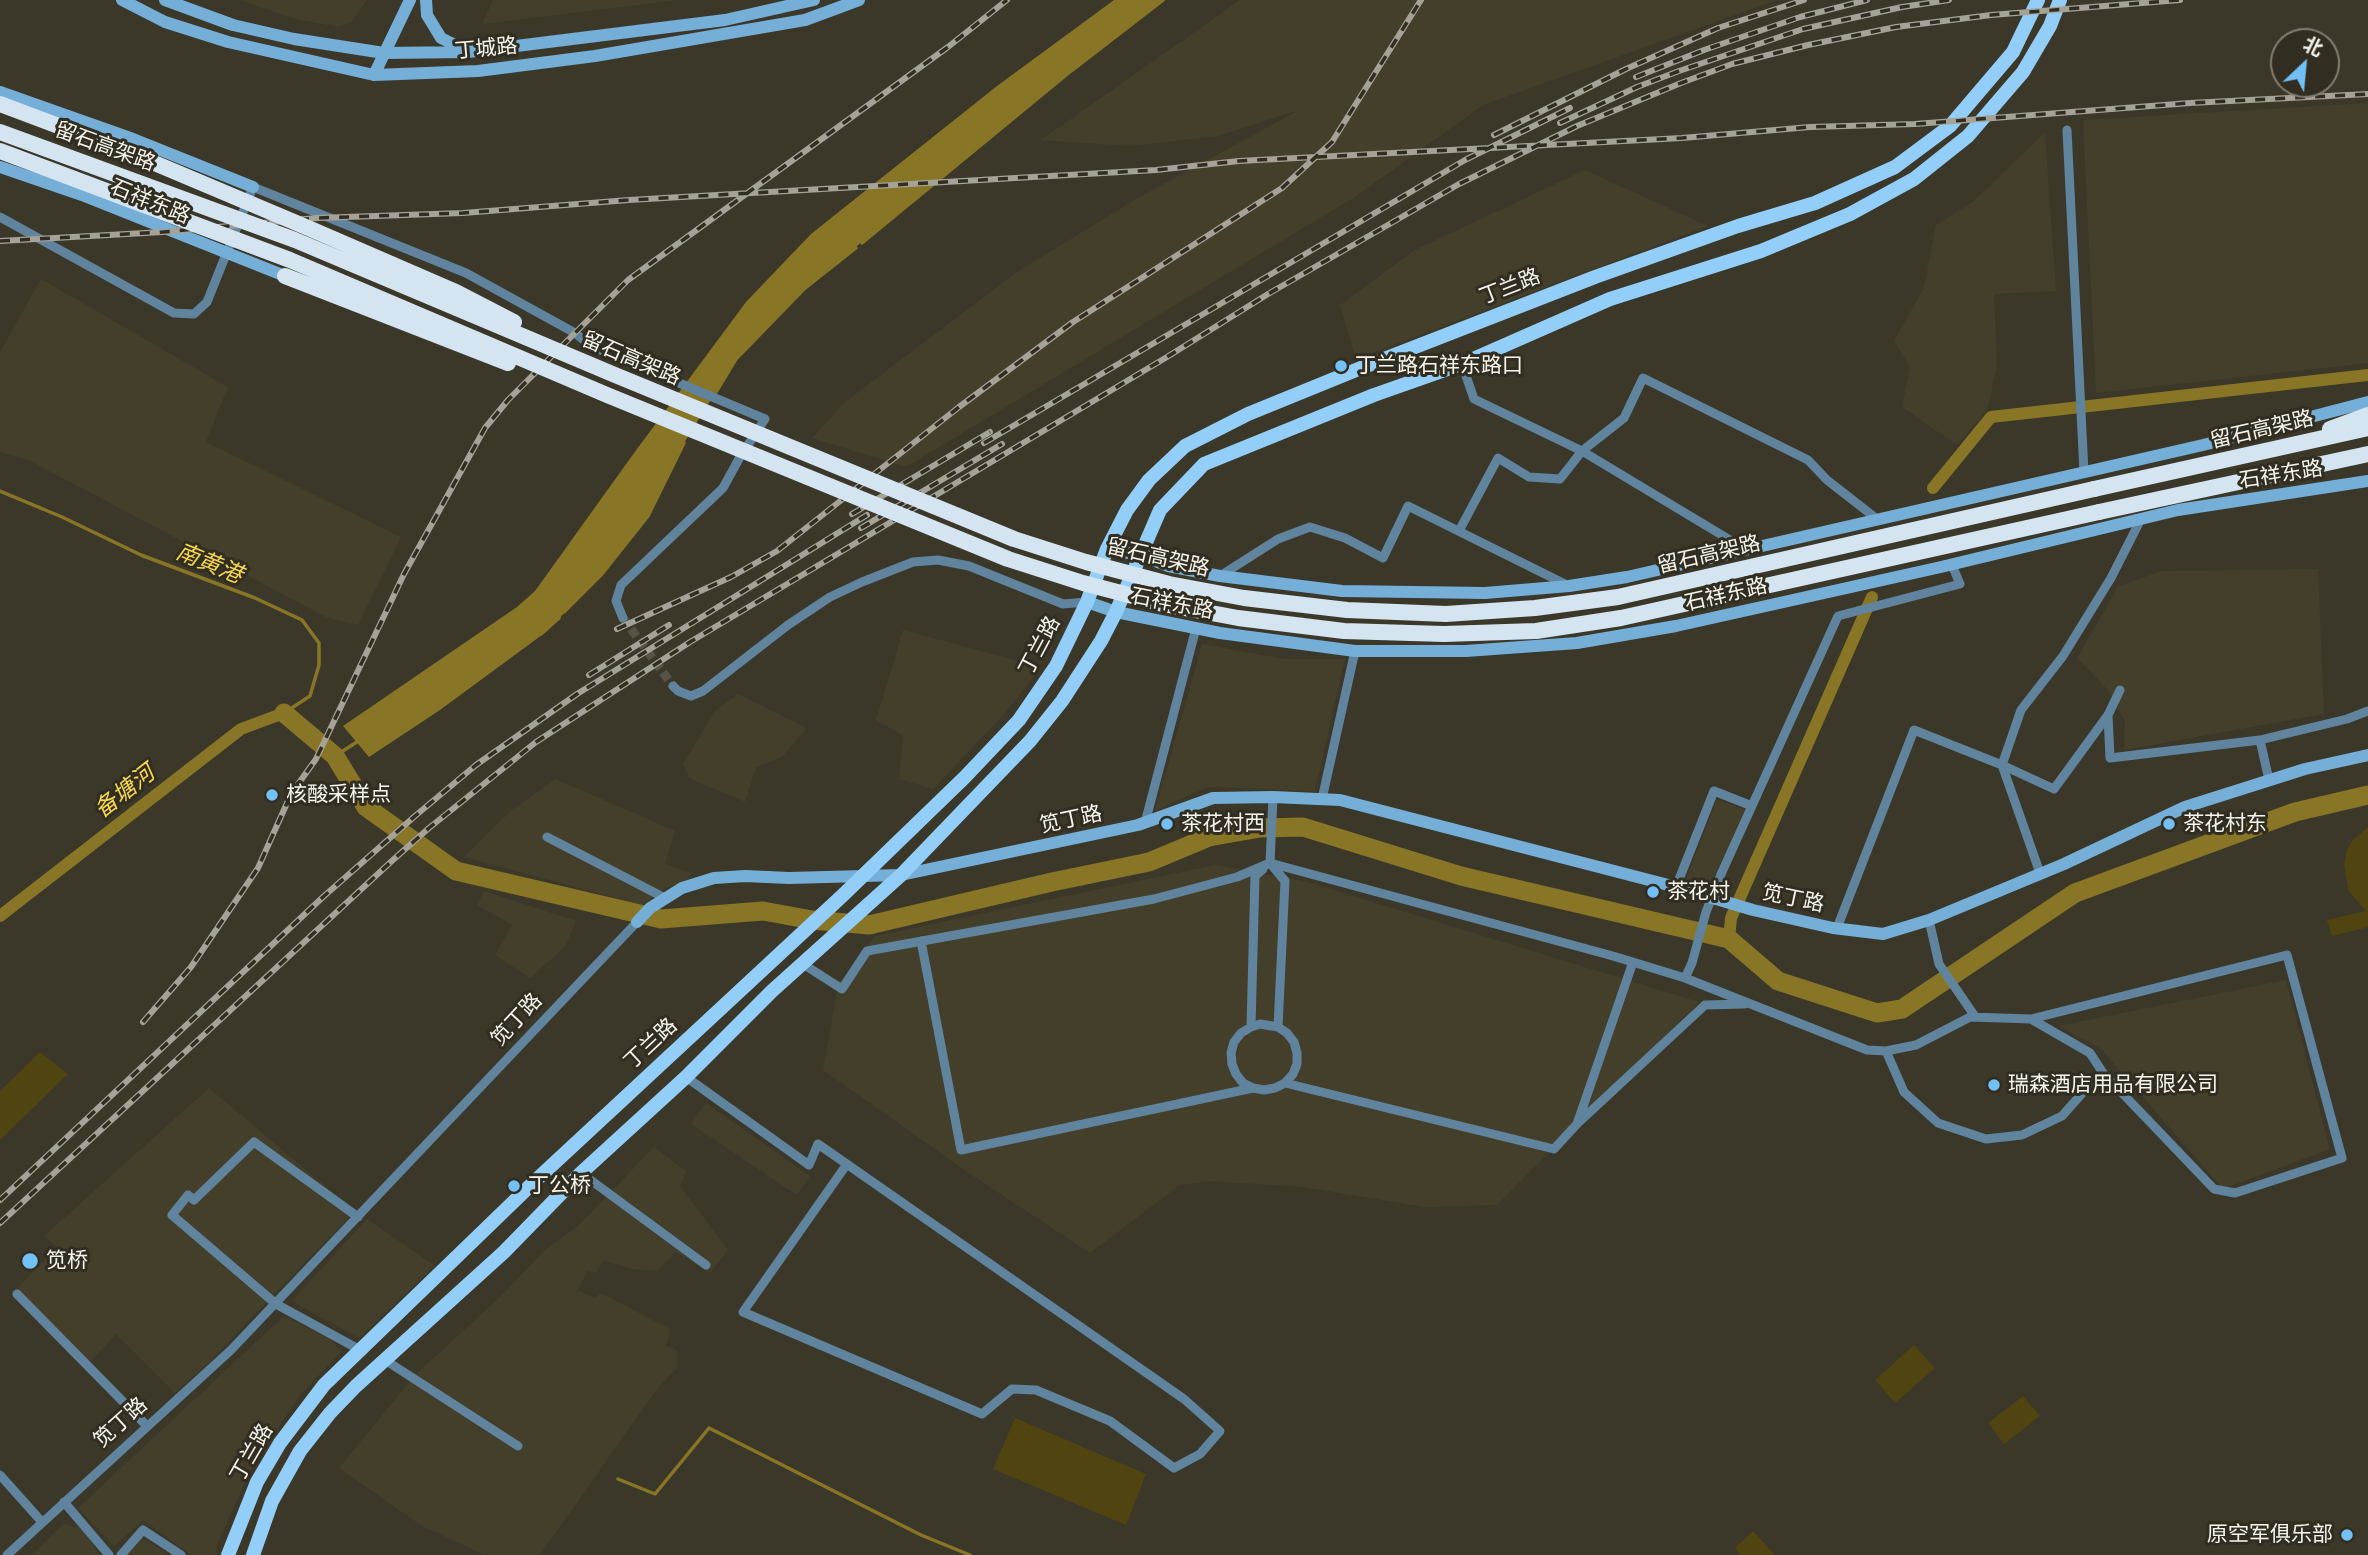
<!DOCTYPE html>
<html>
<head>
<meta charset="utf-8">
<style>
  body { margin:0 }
  #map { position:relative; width:2368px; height:1555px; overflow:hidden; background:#3b382a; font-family:"PT Sans","Noto Sans SC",sans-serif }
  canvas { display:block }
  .north { position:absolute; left:2270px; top:28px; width:70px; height:70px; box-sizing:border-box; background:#312e21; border:2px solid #807d72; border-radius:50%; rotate:26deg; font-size:19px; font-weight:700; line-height:28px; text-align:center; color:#f6f4ec }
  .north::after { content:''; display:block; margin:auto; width:24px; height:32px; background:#73c0f6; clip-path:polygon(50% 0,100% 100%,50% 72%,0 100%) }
</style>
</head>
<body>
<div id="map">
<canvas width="2368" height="1555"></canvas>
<div class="north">北</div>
</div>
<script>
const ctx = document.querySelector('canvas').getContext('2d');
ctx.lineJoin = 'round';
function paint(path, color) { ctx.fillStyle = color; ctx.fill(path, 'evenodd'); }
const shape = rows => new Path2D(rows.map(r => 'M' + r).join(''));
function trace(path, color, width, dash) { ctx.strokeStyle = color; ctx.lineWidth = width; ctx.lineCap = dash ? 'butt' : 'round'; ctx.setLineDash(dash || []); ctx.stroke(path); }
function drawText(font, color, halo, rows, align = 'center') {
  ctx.font = font + ' "PT Sans","Noto Sans SC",sans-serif'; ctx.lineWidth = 6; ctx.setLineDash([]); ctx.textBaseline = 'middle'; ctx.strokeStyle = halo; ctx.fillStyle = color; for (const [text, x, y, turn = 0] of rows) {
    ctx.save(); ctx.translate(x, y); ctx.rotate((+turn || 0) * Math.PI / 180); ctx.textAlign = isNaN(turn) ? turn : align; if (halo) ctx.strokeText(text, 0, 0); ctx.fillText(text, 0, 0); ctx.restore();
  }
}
const built = shape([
  [239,0,367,0,352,22,339,27,295,19],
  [493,0,678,0,482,24],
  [1240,0,1777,0,1483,105,1355,197,906,467,812,438,845,402,1017,272,1136,199,1299,110,1218,136,1130,146,1041,140],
  [2368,103,2368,363,2096,393,2083,120],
  [2045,132,2056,291,1994,294,1997,363,1988,409,1957,445,1902,407,1910,367,1894,341,1924,288,1936,225,1974,201],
  [1585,170,1708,226,1356,359,1340,305,1415,250],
  [41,279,228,387,206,442,401,537,358,625,326,617,30,461,0,452,0,352],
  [2318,569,2324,714,2124,750,2125,721,2107,689,2077,658,2118,587,2161,571],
  [903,630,1041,667,1006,712,933,789,899,779,903,736,876,720],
  [1202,644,1284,659,1345,659,1315,791,1208,787,1155,811],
  [738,694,807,728,782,757,756,767,745,802,689,778,683,764,715,711],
  [556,779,675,831,665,864,692,873,687,880,664,889,642,905,464,857,513,809],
  [1717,799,1745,810,1707,892,1683,887],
  [1215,865,1304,881,1699,1002,1497,1205,1424,1207,1303,1187,1209,1181,1180,1185,1090,1253,973,1176,823,1070,838,986,875,936],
  [484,891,576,921,565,947,530,978,495,955,512,925,477,905],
  [2286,980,2330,1149,2223,1189,2101,1049,2058,1026],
  [209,1088,355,1211,208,1363,175,1393,116,1334,90,1362,16,1290,57,1247,44,1236],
  [706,1103,810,1176,797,1195,691,1124],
  [654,1147,686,1171,680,1186,728,1250,710,1273,676,1252,657,1271,632,1269,603,1260,596,1273,587,1271,578,1290,595,1298,601,1293,670,1329,666,1346,677,1350,678,1367,657,1389,540,1555,485,1555,422,1526,339,1468,415,1375,499,1298,545,1250,578,1226],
  [367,1219,435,1266,359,1338,292,1301],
  [284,1316,330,1339,342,1351,300,1395,251,1470,217,1544,215,1555,192,1555,143,1520,114,1547,78,1508],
  [63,1524,81,1528,100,1555,32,1555],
  [142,1538,170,1555,127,1555]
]);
const green = shape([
  [2368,827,2368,927,2332,936,2327,920,2366,911,2348,890,2344,865,2347,850,2353,840],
  [40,1052,68,1074,0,1140,0,1091],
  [1914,1345,1935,1368,1895,1403,1875,1380],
  [2023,1396,2040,1416,2004,1444,1988,1423],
  [1015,1418,1146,1474,1126,1525,993,1469],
  [1753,1531,1775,1555,1741,1555,1735,1548]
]);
const water = shape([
  [1114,0,1163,0,1071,72,804,289,736,359,676,456,648,516,602,574,546,632,440,710,369,757,343,726,517,607,535,591,634,453,746,302,811,234,997,86]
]);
const stream = shape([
  [862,243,1071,71,1163,0],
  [716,392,736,359,804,289,856,248],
  [0,491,62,517,141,555,255,598,302,620,319,643,319,665,310,696,284,713],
  [564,612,602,574,648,516,684,443],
  [541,634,559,618],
  [335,756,360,740],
  [618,1479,655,1494,709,1428,921,1535,970,1555]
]);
const canal = shape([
  [1933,488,1991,417,2368,375],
  [0,916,241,729,284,713],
  [1729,939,1731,918,1872,597]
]);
const river = shape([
  [284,713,335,756,366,807,456,871,661,919,763,911,812,920,869,925,1052,882,1149,862,1209,837,1260,828,1303,827,1461,876,1729,939,1778,981,1877,1013,1902,1009,2075,893,2295,812,2368,795]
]);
const streetTunnel = shape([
  [623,618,673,686]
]);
const street = shape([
  [2067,130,2084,472],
  [0,217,174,313,194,314,207,302,253,187,466,273,575,333,591,346,765,419,740,457,723,488,621,585,616,601,623,618],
  [1462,364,1474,399,1582,451,1745,549],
  [1459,531,1498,458,1529,477,1560,479,1582,451,1624,418,1643,378,1808,460,1827,480,1877,519],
  [1220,576,1278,539,1310,527,1345,538,1383,558,1408,506,1567,585],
  [673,686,678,691,691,696,703,691,788,625,830,597,862,582,913,562,938,560,969,566,1063,604,1087,602],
  [2108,715,2110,758,2260,740,2269,780],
  [2260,740,2347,719,2368,711],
  [1273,797,1270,863,1285,881,1278,1027],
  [1322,799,1355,651],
  [1145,823,1196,628],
  [547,837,665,898],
  [2040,873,2002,765,2021,710,2063,656,2111,578,2141,519],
  [1676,887,1714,791,1752,806],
  [1837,928,1914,730,2002,765,2054,789,2108,715,2120,690],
  [921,941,961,1150,1253,1088,1264,1090,1275,1088,1285,1083,1293,1074,1297,1064,1297,1053,1294,1042,1287,1033,1278,1027,1260,1024,1251,1027,1241,1033,1234,1042,1231,1053,1232,1064,1236,1074,1243,1083,1253,1088],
  [803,964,842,989,867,951,1154,899,1237,877,1270,863,1613,956,1685,978,1867,1050,1886,1051,1916,1045,1974,1015,1939,964,1929,920],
  [1685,978,1692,963,1706,912,1722,872,1838,616,1960,584,1952,565],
  [1970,1017,2031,1019,2090,1053,2103,1073,2214,1189,2235,1193,2342,1158,2287,955,2031,1019],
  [1251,1027,1255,876,1263,869],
  [1886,1051,1904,1092,1938,1123,1986,1139,2022,1135,2062,1116,2094,1080,2103,1073],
  [686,1077,809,1165,818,1144,1184,1399,1220,1431,1200,1454,1174,1468,1110,1421,1036,1390,1012,1389,982,1414,743,1312,847,1164],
  [1285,1083,1554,1149,1577,1124,1633,962],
  [1578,1123,1705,1005,1745,1004],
  [581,1173,706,1265],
  [358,1217,254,1142,194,1200,188,1195,172,1215,276,1304,362,1351],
  [17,1294,147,1426],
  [385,1360,518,1446],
  [0,1475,42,1522],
  [64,1502,109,1555],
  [7,1555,231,1350,637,922],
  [121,1555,143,1530,181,1555]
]);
const secondary = shape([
  [122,0,165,22,228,42,374,75,478,71,595,56,805,20,859,0],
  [165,0,233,25,294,39,384,53,468,52,725,20,814,0],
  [426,0,427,15,441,38,465,50],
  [374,75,410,0],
  [0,92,133,139,253,187],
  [0,167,82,195,285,276],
  [1107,549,1139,555,1168,566,1220,576,1342,591,1485,593,1569,586,1627,577,2203,445,2368,402],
  [1087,602,1116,612,1220,633,1355,651,1466,651,1577,643,1676,626,1941,567,2178,510,2368,481],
  [637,922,650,908,682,888,714,878,745,876,789,878,901,875,1138,825,1213,798,1273,797,1340,800,1676,887,1753,910,1833,928,1883,934,1929,920,2064,864,2185,807,2305,769,2368,755]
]);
const primary = shape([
  [228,1555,257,1482,280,1443,324,1385,535,1181,842,896,965,777,1019,720,1056,666,1087,602,1107,549,1127,510,1149,480,1185,446,1248,414,1361,368,1595,277,1738,226,1815,203,1895,167,1950,126,2013,52,2038,0],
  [253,1555,272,1501,300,1451,330,1413,356,1386,504,1252,581,1173,686,1077,772,991,901,875,1030,741,1062,701,1101,641,1116,612,1160,510,1204,464,1374,395,1462,364,1610,299,1761,251,1850,214,1914,179,1968,136,2023,72,2050,26,2060,0]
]);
const highway = shape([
  [2330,429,2368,415],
  [2094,489,2368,428],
  [2099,512,2368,454]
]);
const rail = shape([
  [1636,77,1704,50,1800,17,1867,0],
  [1560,123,1637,87,1679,71,1803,29,1902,7,1949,0],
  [1494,135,1626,69,1718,28,1804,0],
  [0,241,163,232,317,218,463,213,629,200,1156,170,1239,161,1682,138,1810,127,1915,124,2190,103,2368,94],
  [984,443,1465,160,1570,108],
  [852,514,990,432],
  [861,528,1002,444],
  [617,629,731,577,777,551,959,407,1073,322,1282,188,1332,142,1421,0],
  [589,675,669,625],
  [143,1022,191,967,258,868,291,794,316,759,404,574,485,428,508,400,628,280,948,47,1007,0],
  [0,1200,323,897,415,816,476,765,577,694,867,515],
  [0,1223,394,859,429,828,536,742,690,642,1167,357,1268,294,1459,184,1577,126,1681,83,1732,64,1808,45,1896,27,1991,15,2180,0]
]);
const highwayBridge = shape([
  [0,104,133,154,306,227,456,292,514,322],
  [0,132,295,240,615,375,1014,539,1086,562,1169,584,1244,598,1347,610,1446,614,1535,608,1618,597,2094,489],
  [0,151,290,260,607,395,1008,559,1083,583,1163,604,1238,618,1344,631,1444,634,1536,631,1621,618,2099,512],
  [285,276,508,363]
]);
const markers = [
  [1341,366,7,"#73c0f6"],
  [272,795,7,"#73c0f6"],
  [1167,824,7,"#73c0f6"],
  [2169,824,7,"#73c0f6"],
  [1653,892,7,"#73c0f6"],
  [1994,1085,7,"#73c0f6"],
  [514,1186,7,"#73c0f6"],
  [30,1261,9,"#73c0f6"],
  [2347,1535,7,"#73c0f6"]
];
const streetNames = [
  ["丁城路",486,49,-5],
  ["留石高架路",105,147,20],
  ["石祥东路",150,202,22],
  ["丁兰路",1510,287,-21],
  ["留石高架路",631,359,23],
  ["留石高架路",2262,430,-13],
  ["石祥东路",2281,475,-9],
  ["留石高架路",1709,555,-13],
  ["留石高架路",1158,558,13],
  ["石祥东路",1726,595,-13],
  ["石祥东路",1172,604,11],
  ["丁兰路",1040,646,-62],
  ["笕丁路",1071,820,-12],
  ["笕丁路",1793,899,12],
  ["笕丁路",517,1020,-47],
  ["丁兰路",651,1044,-43],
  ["笕丁路",121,1423,-42],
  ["丁兰路",252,1453,-60]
];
const poiNames = [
  ["丁兰路石祥东路口",1355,366],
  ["核酸采样点",286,795],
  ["茶花村西",1181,824],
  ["茶花村东",2183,824],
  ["茶花村",1667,892],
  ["瑞森酒店用品有限公司",2008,1085],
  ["丁公桥",528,1186],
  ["笕桥",46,1261],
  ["原空军俱乐部",2333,1535,"right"]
];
const waterNames = [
  ["南黄港",209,564,22],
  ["备塘河",125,792,-38]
];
paint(built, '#443f2a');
paint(green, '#504410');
paint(water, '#887525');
trace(stream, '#887525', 3.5);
trace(canal, '#887525', 12);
trace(river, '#887525', 19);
trace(streetTunnel, '#575447', 9, [9, 4.5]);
trace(street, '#60849e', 9);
trace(secondary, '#75afd8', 12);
trace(primary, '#93cef8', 14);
trace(highway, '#d4e5f1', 16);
trace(rail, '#a5a298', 6);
trace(rail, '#312e21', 3.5, [10]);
trace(highwayBridge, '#d4e5f1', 16);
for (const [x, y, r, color] of markers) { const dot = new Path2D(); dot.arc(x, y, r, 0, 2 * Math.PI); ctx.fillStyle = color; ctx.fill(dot); trace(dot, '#312e21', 2.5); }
drawText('21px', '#f6f4ec', '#312e21', streetNames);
drawText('21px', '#f6f4ec', '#312e21', poiNames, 'left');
drawText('italic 23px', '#f7d74d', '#312e21', waterNames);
</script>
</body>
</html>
